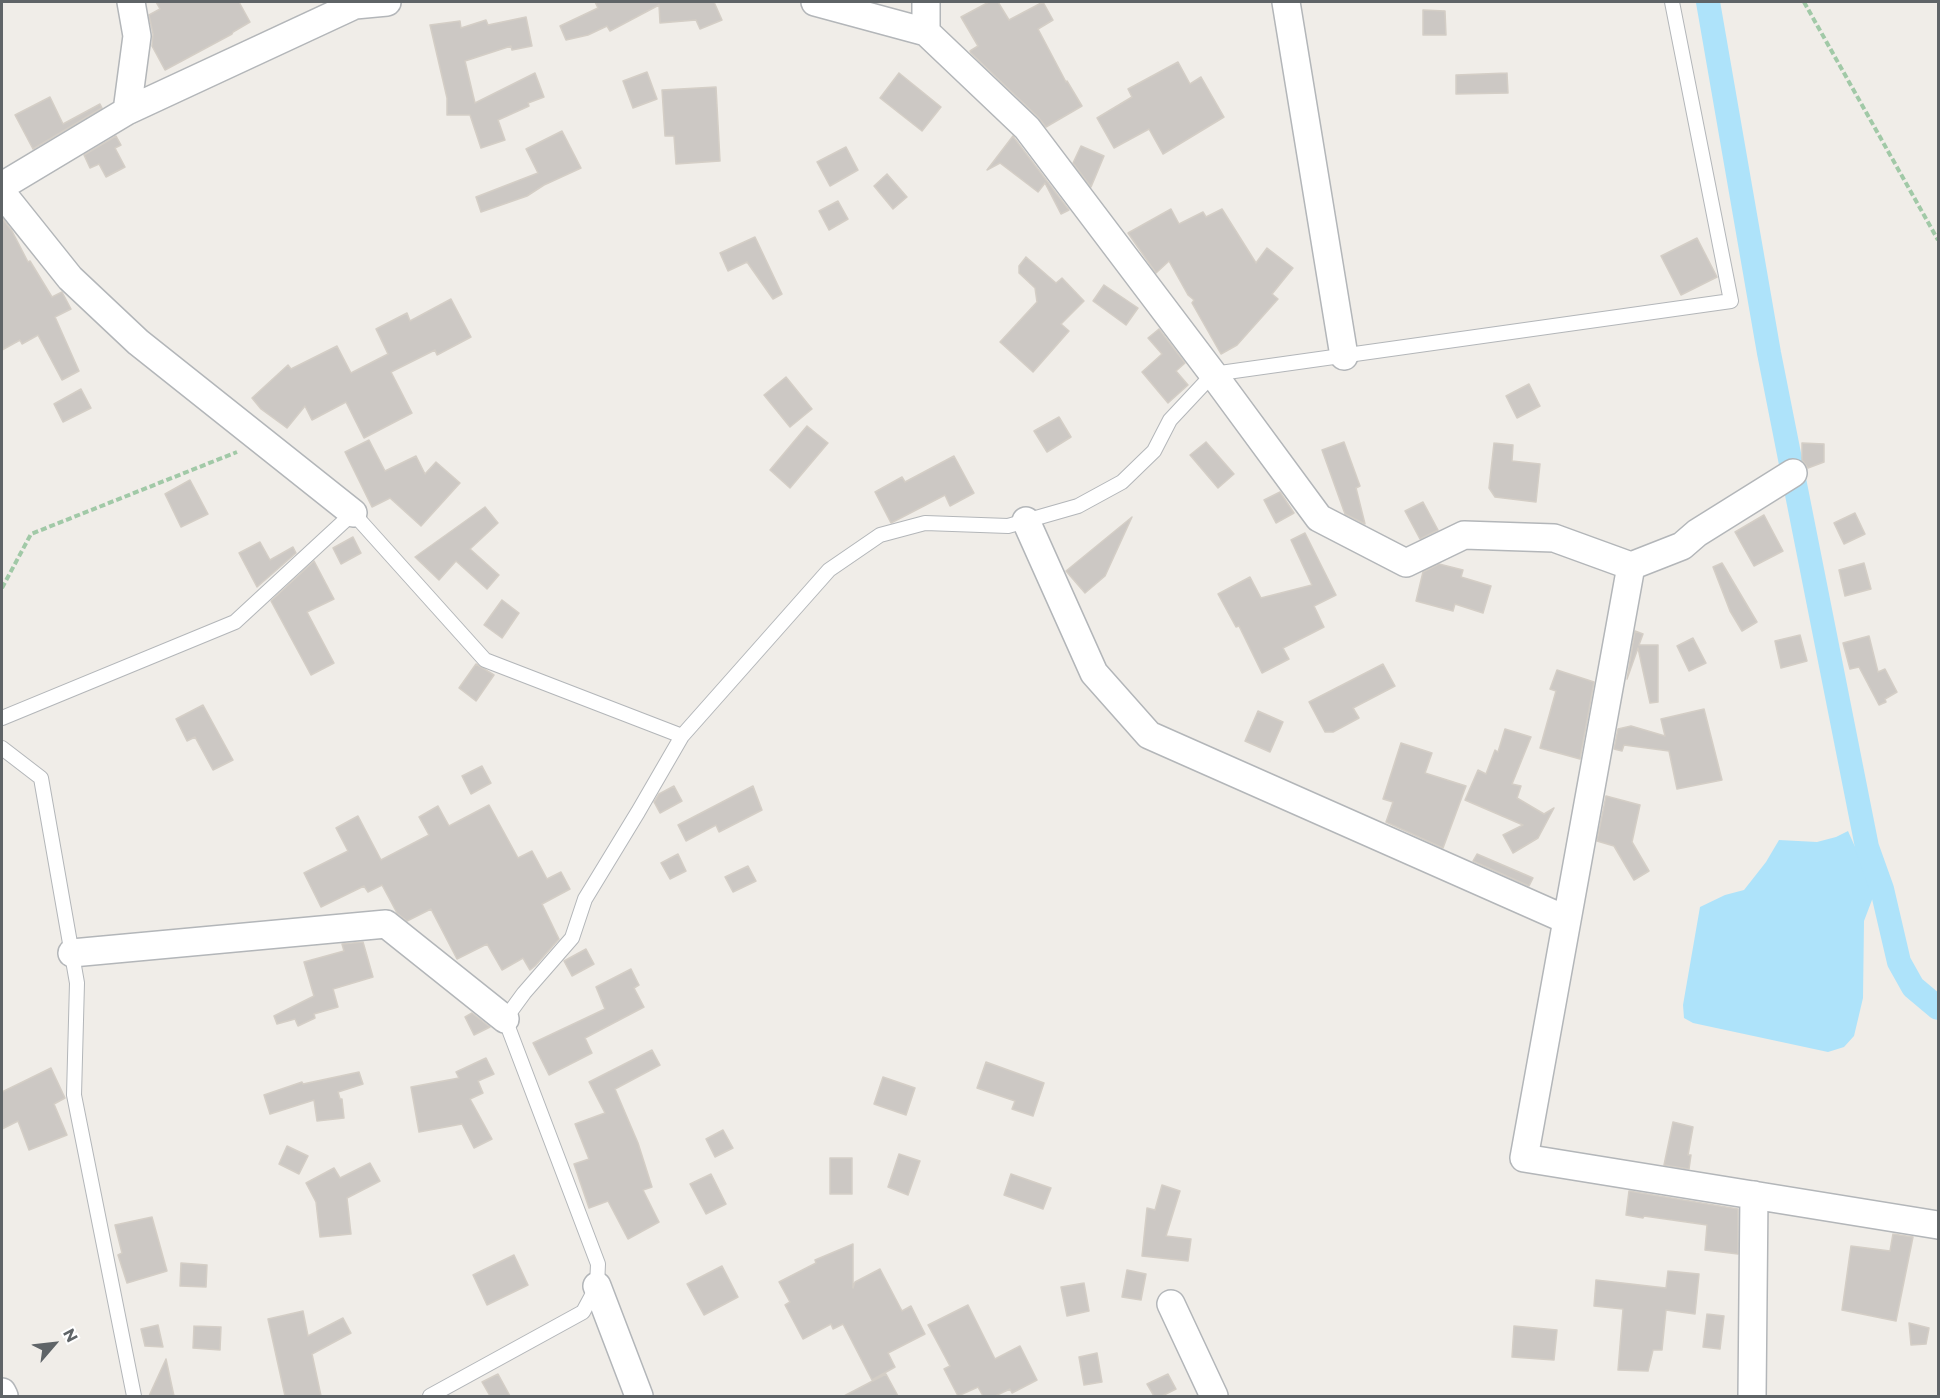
<!DOCTYPE html>
<html>
<head>
<meta charset="utf-8">
<style>
  body { margin:0 }
  #map { position:relative; width:1940px; height:1398px; overflow:hidden; background:#f0ede8; font-family:Montserrat,sans-serif }
  canvas { display:block }
  .frame { position:absolute; inset:0; border:3px solid #5f6467; pointer-events:none }
  .north { position:absolute; left:24px; top:1314px; width:60px; height:60px; -webkit-text-stroke:4px #fff; paint-order:stroke; rotate:62deg; font-size:16px; font-weight:700; line-height:24px; text-align:center; color:#5f6467 }
  .north::after { content:''; display:block; margin:auto; width:21px; height:27px; background:#5f6467; clip-path:polygon(50% 0,100% 100%,50% 72%,0 100%) }
</style>
</head>
<body>
<div id="map">
<canvas width="1940" height="1398"></canvas>
<div class="frame"></div>
<div class="north">N</div>
</div>
<script>
const ctx = document.querySelector('canvas').getContext('2d');
ctx.lineJoin = 'round';
function paint(path, color) { ctx.fillStyle = color; ctx.fill(path, 'evenodd'); }
const shape = rows => new Path2D(rows.map(r => 'M' + r).join(''));
function trace(path, color, width, dash) { ctx.strokeStyle = color; ctx.lineWidth = width; ctx.lineCap = dash ? 'butt' : 'round'; ctx.setLineDash(dash || []); ctx.stroke(path); }
const water = shape([
  [1848,831,1875,892,1864,921,1863,998,1854,1036,1844,1047,1828,1052,1693,1023,1684,1018,1683,1005,1700,907,1725,895,1744,890,1766,862,1779,840,1817,842,1836,837]
]);
const canal = shape([
  [1708,2,1769,353,1867,847,1882,889,1899,962,1913,987,1938,1008]
]);
const building = shape([
  [156,2,239,2,250,22,233,32,232,34,165,70,152,46,153,34,149,15,160,9,156,2],
  [595,2,714,2,722,20,700,29,696,20,660,23,659,5,610,31,607,26,588,35,566,40,560,26,598,8,595,2],
  [989,2,998,2,1009,20,1043,2,1053,20,1038,29,1066,82,1067,81,1082,106,1046,127,1038,117,971,53,970,51,978,46,961,17,989,2],
  [1423,10,1445,11,1446,35,1423,35,1423,10],
  [526,17,532,46,512,50,511,46,465,61,475,103,535,73,544,97,528,103,529,106,498,120,505,140,481,148,470,115,447,115,447,98,430,25,460,21,461,28,486,20,488,25,526,17],
  [1178,62,1190,84,1201,77,1224,117,1163,154,1149,129,1114,148,1097,118,1132,97,1128,89,1178,62],
  [647,72,657,99,633,108,623,81,647,72],
  [899,73,941,107,922,131,880,98,899,73],
  [1507,73,1508,93,1456,94,1456,75,1507,73],
  [716,87,720,161,676,164,674,136,665,136,662,90,716,87],
  [50,97,63,124,100,104,102,108,33,149,15,115,50,97],
  [562,131,581,168,544,185,527,196,481,212,476,197,538,173,526,149,562,131],
  [116,136,121,145,115,148,125,167,106,177,99,164,90,168,84,155,116,136],
  [1013,136,1015,139,1069,210,1061,214,1045,183,1038,192,1000,163,987,170,1013,136],
  [1081,146,1104,156,1091,187,1073,163,1081,146],
  [846,147,858,170,830,186,817,162,846,147],
  [887,174,907,197,893,209,874,186,887,174],
  [838,201,848,219,829,230,819,211,838,201],
  [1171,209,1179,224,1203,212,1206,217,1222,209,1256,263,1267,248,1293,268,1272,294,1278,299,1237,345,1221,354,1192,303,1194,300,1188,295,1169,261,1156,273,1128,233,1171,209],
  [2,218,12,231,28,262,30,261,52,297,62,292,71,309,55,317,79,371,62,380,38,335,22,344,20,340,2,350,2,218],
  [755,237,782,294,773,299,747,262,728,271,720,253,755,237],
  [1697,238,1717,277,1681,295,1661,256,1697,238],
  [1026,257,1056,283,1062,278,1084,301,1061,324,1069,331,1033,372,1000,342,1037,302,1035,288,1019,273,1019,266,1026,257],
  [1104,285,1138,308,1126,325,1093,301,1104,285],
  [451,299,471,337,437,355,435,350,391,372,412,413,364,438,346,402,312,420,305,406,287,428,261,409,252,398,288,365,291,369,337,346,351,373,388,354,376,329,407,313,410,321,451,299],
  [1159,329,1185,363,1176,371,1188,385,1168,403,1142,372,1162,354,1148,338,1159,329],
  [786,377,812,409,790,427,764,395,786,377],
  [1529,384,1540,406,1517,418,1506,396,1529,384],
  [81,389,91,408,63,422,54,404,81,389],
  [1059,417,1071,437,1047,452,1034,431,1059,417],
  [807,426,828,443,790,488,770,470,807,426],
  [369,440,385,471,416,456,425,474,436,462,460,483,421,526,390,498,372,507,345,452,369,440],
  [1206,442,1234,474,1218,488,1190,455,1206,442],
  [1344,442,1360,486,1356,488,1365,524,1345,514,1322,450,1344,442],
  [1494,443,1513,445,1512,461,1540,464,1536,502,1495,497,1489,488,1494,443],
  [1802,443,1824,444,1824,462,1808,468,1802,460,1802,443],
  [954,456,974,493,950,506,945,495,891,523,875,492,902,477,905,482,954,456],
  [190,480,208,514,181,527,165,494,190,480],
  [1280,492,1294,513,1276,523,1264,500,1280,492],
  [1423,502,1438,530,1420,539,1405,511,1423,502],
  [485,507,498,523,470,549,499,575,487,589,456,561,439,580,415,557,485,507],
  [1855,513,1865,534,1844,544,1834,523,1855,513],
  [1764,515,1783,551,1754,566,1735,532,1764,515],
  [1132,517,1105,576,1085,593,1066,571,1132,517],
  [1305,533,1336,595,1314,606,1324,627,1283,648,1289,659,1262,673,1239,626,1236,627,1218,594,1250,577,1261,598,1312,585,1291,540,1305,533],
  [353,537,361,553,341,564,333,548,353,537],
  [260,542,270,560,293,547,296,553,257,587,239,553,260,542],
  [314,561,334,599,307,612,334,663,311,675,271,601,314,561],
  [1722,563,1757,622,1742,631,1730,611,1713,567,1722,563],
  [1864,563,1871,589,1845,596,1839,570,1864,563],
  [1439,564,1463,570,1461,577,1491,586,1483,613,1455,604,1453,611,1416,601,1423,572,1439,564],
  [502,600,519,613,502,638,484,625,502,600],
  [1635,631,1643,634,1639,645,1658,645,1658,702,1650,703,1638,648,1627,679,1635,631],
  [1800,635,1807,661,1781,668,1775,641,1800,635],
  [1869,636,1878,672,1885,669,1897,692,1885,699,1886,702,1879,705,1859,667,1850,669,1843,643,1869,636],
  [1693,638,1706,663,1689,671,1677,646,1693,638],
  [476,664,494,675,476,701,459,688,476,664],
  [1383,664,1395,686,1353,708,1359,718,1333,732,1325,732,1309,702,1383,664],
  [1557,670,1594,682,1580,759,1540,748,1556,691,1550,689,1557,670],
  [203,705,233,760,213,770,195,737,187,741,176,719,203,705],
  [1704,709,1722,780,1677,789,1669,751,1624,745,1622,751,1614,749,1618,729,1631,726,1665,736,1661,719,1704,709],
  [1258,711,1283,722,1270,752,1245,741,1258,711],
  [1505,729,1531,737,1512,784,1521,786,1517,798,1544,814,1554,808,1538,838,1513,853,1503,835,1523,825,1465,800,1478,770,1486,774,1495,750,1498,752,1505,729],
  [1401,743,1432,753,1425,773,1466,786,1443,848,1386,822,1393,802,1383,799,1401,743],
  [482,766,491,783,471,794,462,776,482,766],
  [674,786,682,801,660,813,654,802,659,794,674,786],
  [753,786,762,810,719,832,716,825,686,841,678,825,753,786],
  [1606,796,1640,805,1632,842,1649,871,1634,880,1614,846,1597,841,1606,796],
  [489,805,518,858,532,851,547,879,561,872,570,889,542,904,559,939,535,966,530,970,523,958,502,970,487,944,457,959,431,909,407,921,397,913,382,885,368,892,364,886,321,907,304,873,348,851,336,828,358,816,381,860,429,835,419,817,438,806,449,826,489,805],
  [678,854,686,871,670,879,661,863,678,854],
  [1477,854,1533,878,1529,886,1473,861,1477,854],
  [748,866,756,881,733,892,725,877,748,866],
  [363,942,373,977,333,989,338,1007,314,1014,315,1018,298,1026,295,1019,277,1024,274,1016,314,996,304,962,344,951,342,944,363,942],
  [586,949,594,964,572,976,564,961,586,949],
  [631,969,639,985,634,988,644,1007,585,1038,592,1053,549,1075,533,1043,605,1009,596,987,631,969],
  [472,1013,490,1027,474,1035,465,1017,472,1013],
  [652,1050,660,1065,615,1089,638,1143,652,1187,643,1190,659,1222,628,1239,608,1201,589,1208,574,1164,589,1159,575,1124,605,1113,589,1082,652,1050],
  [486,1058,494,1074,478,1081,483,1093,470,1099,492,1139,474,1148,462,1124,419,1132,411,1087,459,1078,456,1072,486,1058],
  [986,1062,1044,1083,1033,1116,1012,1109,1015,1101,977,1088,986,1062],
  [51,1068,65,1098,54,1104,67,1135,29,1150,18,1121,2,1129,2,1092,51,1068],
  [359,1072,363,1084,338,1092,340,1099,342,1099,344,1118,317,1121,314,1100,270,1114,264,1095,302,1082,303,1084,359,1072],
  [883,1077,915,1088,906,1115,874,1104,883,1077],
  [1673,1122,1693,1127,1688,1155,1691,1155,1689,1169,1664,1165,1673,1122],
  [723,1130,733,1148,715,1157,706,1139,723,1130],
  [287,1146,308,1156,299,1174,279,1164,287,1146],
  [899,1154,920,1161,908,1195,888,1187,899,1154],
  [830,1158,852,1158,852,1194,830,1194,830,1158],
  [370,1163,380,1181,347,1198,351,1234,320,1237,316,1202,306,1183,334,1168,340,1178,370,1163],
  [711,1174,726,1204,706,1214,690,1184,711,1174],
  [1011,1174,1051,1188,1043,1209,1004,1195,1011,1174],
  [1162,1185,1180,1191,1166,1236,1191,1239,1188,1261,1142,1256,1147,1208,1155,1210,1162,1185],
  [1629,1191,1738,1209,1738,1254,1705,1250,1707,1225,1644,1216,1643,1218,1626,1215,1629,1191],
  [152,1217,167,1271,127,1283,118,1255,122,1253,115,1225,152,1217],
  [1893,1234,1913,1237,1896,1321,1842,1310,1851,1246,1890,1251,1893,1234],
  [853,1244,853,1288,855,1282,880,1269,902,1311,911,1306,925,1334,888,1353,895,1367,872,1380,843,1324,833,1329,831,1324,803,1339,785,1305,790,1302,779,1282,816,1263,815,1260,853,1244],
  [514,1255,528,1285,487,1305,473,1275,514,1255],
  [181,1263,207,1265,206,1287,180,1286,181,1263],
  [722,1266,738,1297,704,1315,687,1284,722,1266],
  [1127,1270,1146,1274,1141,1300,1122,1297,1127,1270],
  [1668,1271,1699,1274,1695,1314,1666,1310,1662,1350,1653,1350,1648,1371,1618,1370,1623,1309,1594,1306,1596,1280,1666,1288,1668,1271],
  [1084,1283,1089,1311,1067,1316,1061,1287,1084,1283],
  [968,1305,995,1359,1020,1346,1037,1380,1012,1393,1010,1389,995,1396,983,1396,978,1387,958,1396,944,1369,950,1366,928,1325,968,1305],
  [303,1311,308,1336,343,1318,351,1333,312,1354,321,1396,285,1396,268,1319,303,1311],
  [1707,1314,1724,1316,1720,1349,1703,1347,1707,1314],
  [1909,1323,1929,1328,1926,1344,1911,1345,1909,1323],
  [158,1325,163,1347,145,1346,141,1329,158,1325],
  [194,1326,221,1327,220,1350,193,1348,194,1326],
  [1514,1326,1557,1330,1554,1360,1512,1357,1514,1326],
  [1097,1353,1102,1382,1084,1385,1079,1357,1097,1353],
  [166,1359,174,1396,149,1396,166,1359],
  [498,1374,510,1396,490,1396,482,1382,498,1374],
  [886,1374,898,1396,844,1396,886,1374],
  [1168,1374,1176,1389,1162,1396,1154,1396,1147,1384,1168,1374]
]);
const path = shape([
  [1804,2,1938,240],
  [2,588,31,534,237,452]
]);
const service = shape([
  [2,718,235,622,353,513,485,660,682,736],
  [2,748,41,778,77,983,74,1095,134,1396],
  [430,1396,583,1312,597,1286,598,1264,505,1019,524,993,572,938,585,899,638,812,682,736,829,570,880,535,925,523,1008,526,1078,506,1122,482,1154,451,1170,420,1213,374,1731,301,1672,2]
]);
const minor = shape([
  [815,2,926,32],
  [926,2,926,32,1027,128,1213,374,1319,518,1406,563,1464,535,1554,538,1631,566,1682,546,1697,533,1793,473],
  [1286,2,1344,356],
  [127,111,355,5,387,2],
  [2,186,127,111,137,36,131,2],
  [2,193,70,278,138,342,353,513],
  [1026,521,1094,673,1149,735,1567,920],
  [1631,566,1524,1158,1938,1225],
  [72,953,386,924,505,1019],
  [597,1286,639,1396],
  [1171,1304,1214,1396],
  [2,1392,4,1396],
  [1752,1396,1754,1195]
]);
paint(water, '#aee3fa');
trace(canal, '#aee3fa', 24);
paint(building, '#ccc8c4');
trace(building, '#d4cec6', 1.5);
trace(service, '#b3b6b9', 16);
trace(minor, '#b3b6b9', 30);
trace(path, '#a1c9a7', 4, [6, 3]);
trace(service, '#fff', 14);
trace(minor, '#fff', 27);
</script>
</body>
</html>
